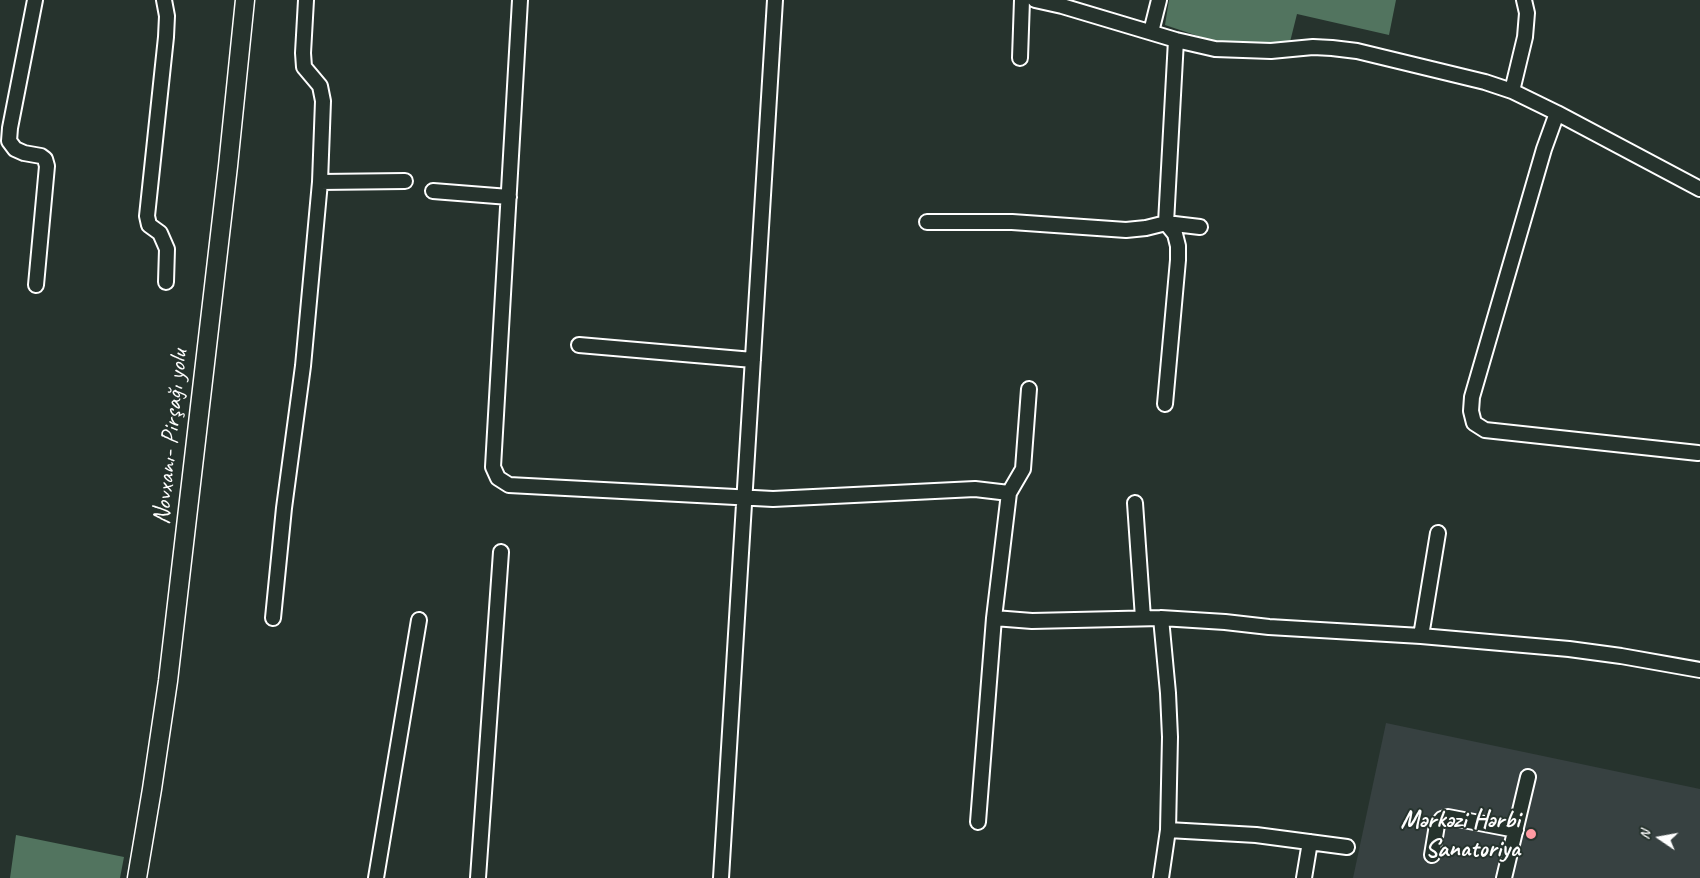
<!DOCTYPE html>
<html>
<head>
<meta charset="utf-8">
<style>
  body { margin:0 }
  #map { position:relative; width:1700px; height:878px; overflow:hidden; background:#26332d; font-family:Caveat,sans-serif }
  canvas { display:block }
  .north { position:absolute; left:1635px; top:813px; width:50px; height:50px; -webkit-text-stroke:4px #26332d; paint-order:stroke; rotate:282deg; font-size:14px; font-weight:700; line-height:20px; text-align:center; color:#fff }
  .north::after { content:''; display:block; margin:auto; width:18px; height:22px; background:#fff; clip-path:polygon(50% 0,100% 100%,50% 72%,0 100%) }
</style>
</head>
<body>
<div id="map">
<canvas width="1700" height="878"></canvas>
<div class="north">N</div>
</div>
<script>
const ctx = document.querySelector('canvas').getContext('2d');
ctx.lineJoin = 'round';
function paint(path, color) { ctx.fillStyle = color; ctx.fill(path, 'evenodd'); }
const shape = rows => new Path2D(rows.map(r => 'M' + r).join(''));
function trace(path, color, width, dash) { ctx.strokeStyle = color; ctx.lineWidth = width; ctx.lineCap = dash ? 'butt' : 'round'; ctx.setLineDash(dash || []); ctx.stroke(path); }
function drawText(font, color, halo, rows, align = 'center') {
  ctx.font = font + ' Caveat,sans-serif'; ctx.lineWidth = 4; ctx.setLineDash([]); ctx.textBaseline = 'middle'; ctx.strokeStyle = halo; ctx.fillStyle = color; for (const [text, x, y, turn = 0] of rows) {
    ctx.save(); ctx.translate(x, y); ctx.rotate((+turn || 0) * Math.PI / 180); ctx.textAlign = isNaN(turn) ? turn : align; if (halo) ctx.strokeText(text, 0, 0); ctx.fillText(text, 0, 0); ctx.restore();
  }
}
const built = shape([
  [1386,723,1700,789,1700,878,1353,878]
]);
const green = shape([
  [1169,0,1396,0,1389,35,1297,14,1290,42,1273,47,1219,43,1165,25],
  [16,835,124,857,120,878,10,878]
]);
const minor = shape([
  [35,0,10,128,9,141,15,149,24,153,41,156,45,159,47,166,36,285],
  [164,0,167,16,166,37,147,216,149,225,160,233,167,249,166,282],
  [520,0,493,467,498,478,509,485,773,499,975,489,1009,493],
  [1035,0,1062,6,1176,40,1215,49,1271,51,1313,47,1332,48,1357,51,1485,82,1512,91,1557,113,1700,189],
  [1151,32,1159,0],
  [1020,58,1022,0],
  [1512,91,1525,37,1527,13,1524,0],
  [1557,113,1544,149,1472,397,1471,411,1474,423,1485,430,1698,453],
  [320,182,405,181],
  [433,191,509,197],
  [927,222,1012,222,1126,230,1146,228,1166,223,1200,227],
  [579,345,753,360],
  [1165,404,1178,260,1178,246,1175,234,1166,223,1176,40],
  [1135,503,1143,618],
  [273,618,284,508,303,366,320,182,323,101,320,86,304,67,303,53,306,0],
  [994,618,1032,621,1161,618,1225,622,1269,627,1421,636,1569,649,1621,656,1700,670],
  [1161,618,1168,693,1170,737,1168,830,1256,835,1347,847],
  [1421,636,1438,533],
  [978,822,994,618,1009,493,1023,469,1029,389],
  [1432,855,1437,825,1442,819,1448,817,1516,830],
  [376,878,419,620],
  [478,878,501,552],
  [721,878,775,0],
  [1161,878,1168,830],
  [1304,878,1310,842],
  [1504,878,1528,777]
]);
const major = shape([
  [137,878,152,789,168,681,228,166,245,0]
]);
const markers = [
  [1531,834,6,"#ff9aa2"]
];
const streetNames = [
  ["Novxanı- Pirşağı yolu",171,437,-84]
];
const poiNames = [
  ["Mərkəzi Hərbi",1520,820],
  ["Sanatoriya",1520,849]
];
paint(built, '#374141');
paint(green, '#52745f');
trace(minor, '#fff', 18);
trace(major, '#fff', 21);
trace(minor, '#26332d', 14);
trace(major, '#26332d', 18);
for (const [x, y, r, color] of markers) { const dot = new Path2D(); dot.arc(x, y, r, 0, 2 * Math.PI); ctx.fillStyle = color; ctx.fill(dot); trace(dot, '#26332d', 2); }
drawText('25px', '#fff', '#26332d', streetNames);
drawText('bold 25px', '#fff', '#26332d', poiNames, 'right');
</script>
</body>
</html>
